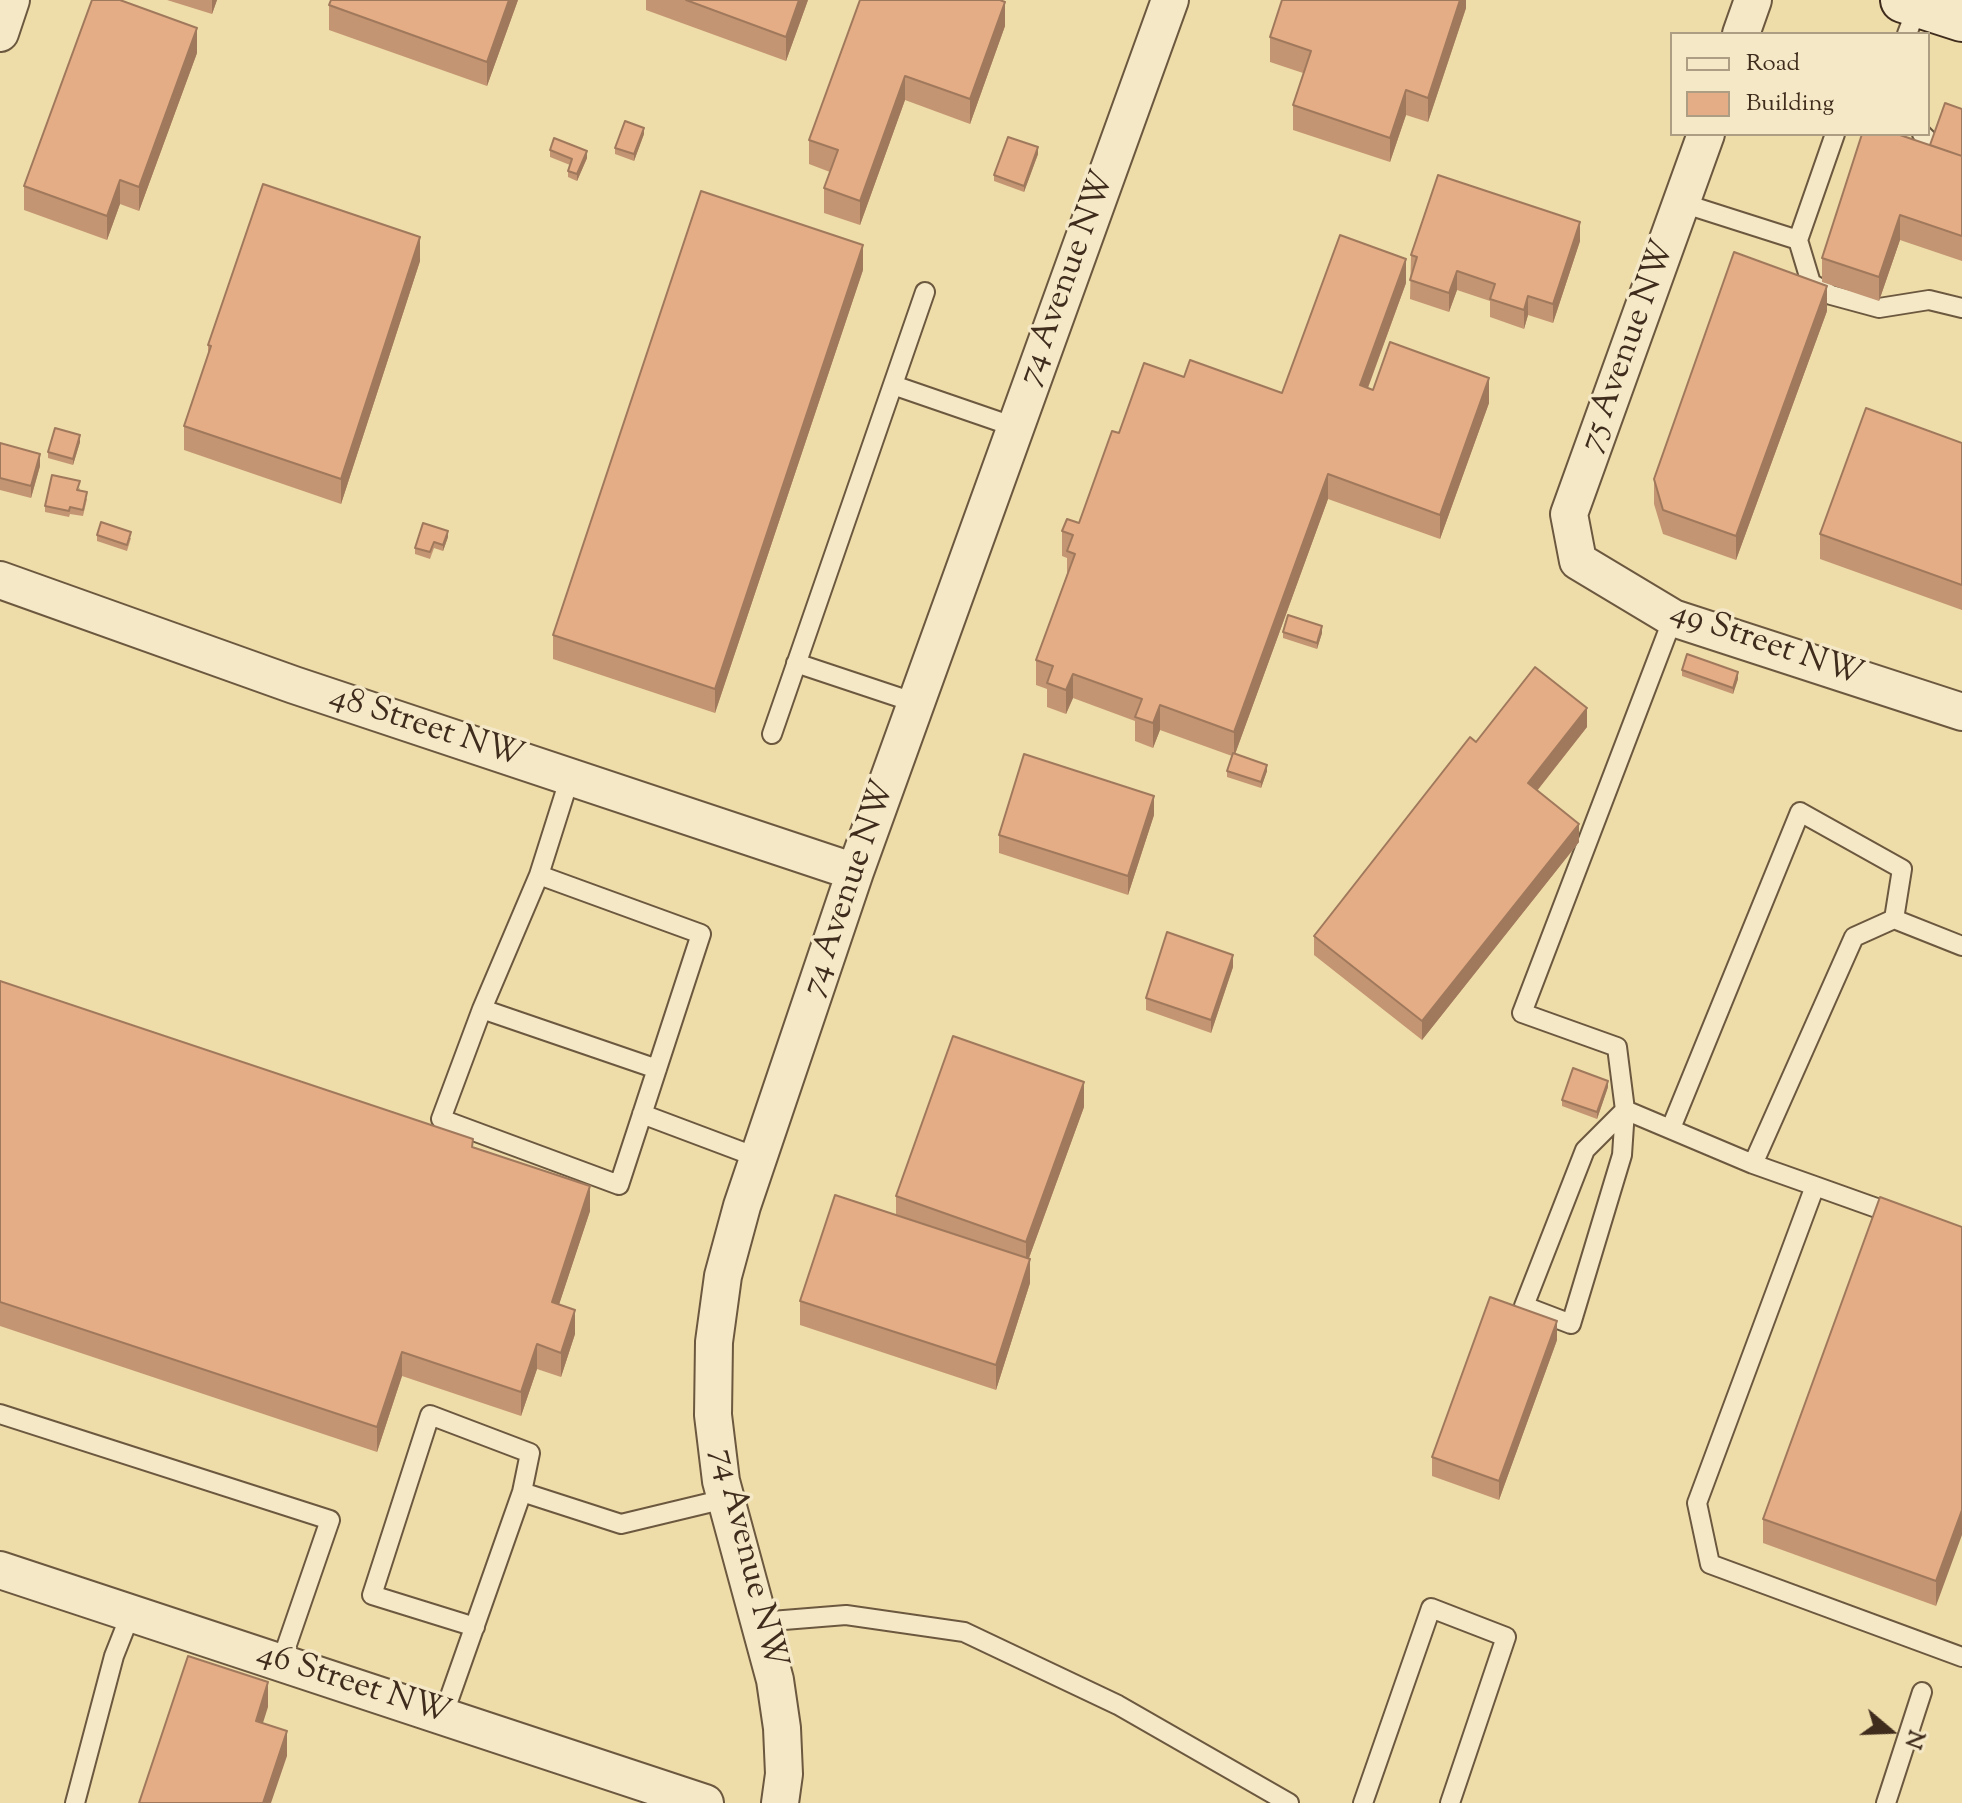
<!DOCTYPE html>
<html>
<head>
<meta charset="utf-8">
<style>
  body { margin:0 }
  #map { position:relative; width:1962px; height:1803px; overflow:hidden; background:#eedca9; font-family:"Sorts Mill Goudy",serif }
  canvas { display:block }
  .legend { position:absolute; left:1670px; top:32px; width:260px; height:104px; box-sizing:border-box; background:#f4e8c7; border:2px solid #ac9d83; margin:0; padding:10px 14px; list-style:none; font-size:24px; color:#402c1c }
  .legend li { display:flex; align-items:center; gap:16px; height:40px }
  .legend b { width:40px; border:2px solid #ac9d83 }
  .north { position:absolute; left:1850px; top:1691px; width:80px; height:80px; -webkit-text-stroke:6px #f4e8c7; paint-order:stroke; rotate:109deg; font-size:22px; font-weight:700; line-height:32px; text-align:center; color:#402c1c }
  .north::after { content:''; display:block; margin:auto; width:28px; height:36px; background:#402c1c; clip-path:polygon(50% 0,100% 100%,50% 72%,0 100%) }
</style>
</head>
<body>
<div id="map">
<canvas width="1962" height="1803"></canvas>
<ul class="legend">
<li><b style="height:10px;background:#f4e8c7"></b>Road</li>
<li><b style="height:22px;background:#e4ad85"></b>Building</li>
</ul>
<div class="north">N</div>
</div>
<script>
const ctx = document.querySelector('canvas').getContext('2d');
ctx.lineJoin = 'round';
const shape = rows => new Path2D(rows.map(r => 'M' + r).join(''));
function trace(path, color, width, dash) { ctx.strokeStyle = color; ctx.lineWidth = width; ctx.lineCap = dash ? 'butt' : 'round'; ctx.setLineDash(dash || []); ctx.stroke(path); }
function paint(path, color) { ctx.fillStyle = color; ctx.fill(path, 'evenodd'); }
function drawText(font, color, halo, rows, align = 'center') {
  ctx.font = font + ' "Sorts Mill Goudy",serif'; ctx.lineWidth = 7; ctx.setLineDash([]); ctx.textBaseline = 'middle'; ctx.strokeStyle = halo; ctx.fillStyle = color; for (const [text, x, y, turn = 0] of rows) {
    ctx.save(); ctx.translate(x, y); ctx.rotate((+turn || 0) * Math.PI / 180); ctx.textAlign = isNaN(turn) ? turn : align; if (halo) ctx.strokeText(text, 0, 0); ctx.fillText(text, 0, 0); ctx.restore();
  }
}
const service = shape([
  [1907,34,1918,5],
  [1922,134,1934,146],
  [1682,203,1798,240,1835,134],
  [1798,240,1811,283,1831,295,1879,308,1929,300,1962,308],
  [893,385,1015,427],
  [1673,618,1522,1013,1617,1047,1625,1110,1753,1164,1815,1186],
  [796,663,916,703],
  [772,734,925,292],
  [539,875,701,934,619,1185,441,1119,482,1009,539,875],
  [539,875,570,777],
  [482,1009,657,1069],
  [1625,1110,1622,1155,1571,1324,1524,1306,1585,1150,1625,1110],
  [642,1114,759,1158],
  [1671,1128,1800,812,1902,869,1894,919,1962,946],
  [1753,1164,1854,937,1894,919],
  [1899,1216,1815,1186,1697,1503,1710,1564,1962,1657],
  [0,1414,330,1520,281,1662],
  [759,1622,846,1615,964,1632,1118,1705,1289,1803],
  [475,1627,372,1595,430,1415,530,1453,522,1492],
  [443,1716,522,1492,621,1524,725,1499],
  [75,1803,114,1656,131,1613],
  [1363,1803,1431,1608,1506,1637,1450,1803],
  [1886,1803,1922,1692]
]);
const minor = shape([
  [0,33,11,0],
  [1741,34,1753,0],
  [1706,134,1569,514,1578,561,1673,618,1962,712],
  [0,580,294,685,855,872],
  [0,1570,705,1803],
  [780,1803,784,1774,782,1728,775,1680,721,1481,713,1415,714,1342,723,1276,742,1206,855,872,1170,0]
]);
const secondary = shape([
  [1903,0,1962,19]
]);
const wall = shape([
  [167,0,217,0,212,14],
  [518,0,487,86,329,30,329,5],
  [646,0,808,0,786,61,646,10],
  [860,0,1005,26,970,124,905,100,860,225,824,213,824,188,830,172,809,164,809,140],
  [1466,0,1466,8,1428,122,1406,115,1390,162,1293,130,1293,105,1303,73,1270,62,1270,37],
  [197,53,139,211,120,204,107,240,24,210,24,186],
  [1962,109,1962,261,1900,240,1879,301,1822,282,1822,258,1930,145],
  [644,134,634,161,615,154,615,148],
  [550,150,587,158,577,181,568,177,568,171,570,165,550,157],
  [1038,154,1024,192,994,181,994,175],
  [1580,241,1553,323,1528,315,1524,329,1490,317,1490,301,1457,290,1449,312,1410,299,1411,255],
  [420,261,341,504,184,450,184,426,208,357,208,345],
  [863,270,715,713,553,659,553,635],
  [1406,283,1368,388,1373,390,1489,403,1440,539,1328,499,1235,754,1267,771,1261,788,1227,777,1227,771,1232,756,1160,730,1153,748,1135,741,1135,721,1073,698,1066,714,1047,707,1047,689,1036,685,1036,660,1067,574,1067,558,1062,556,1062,531,1079,523,1119,433,1184,377,1282,393],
  [1827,311,1736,560,1663,534,1654,504,1654,479],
  [80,442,73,465,48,458,48,452],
  [0,443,40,466,31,498,0,490],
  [1962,443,1962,610,1820,559,1820,534],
  [80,488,79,491,87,499,83,516,70,514,69,517,45,512,45,506],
  [97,535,131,538,127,551,97,541],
  [448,537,443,551,434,548,430,559,415,554,415,548],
  [1283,632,1322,633,1317,649,1283,638],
  [1682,670,1738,679,1733,694,1682,676],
  [1587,727,1537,791,1579,842,1422,1040,1314,955,1314,936,1476,742],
  [1154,815,1128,895,999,853,999,835],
  [1233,967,1211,1033,1146,1010,1146,998],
  [0,981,473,1147,590,1211,559,1304,575,1334,561,1377,537,1369,521,1416,402,1376,377,1452,0,1326],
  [1608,1087,1597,1119,1562,1106,1562,1100],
  [1084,1107,1029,1258,1030,1283,996,1390,800,1325,800,1301,896,1215,896,1196],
  [1962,1227,1936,1606,1763,1543,1763,1519],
  [1557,1340,1499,1500,1432,1476,1432,1457]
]);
const shadedWall = shape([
  [212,0,217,0,212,14],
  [509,0,518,0,487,86,487,62],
  [799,0,808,0,786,61,786,37],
  [1460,0,1466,0,1466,8,1428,122,1428,98],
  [1005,2,1005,26,970,124,970,99],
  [197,28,197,53,139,211,139,187],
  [905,76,905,100,860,225,860,201],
  [1406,90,1406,115,1390,162,1390,138],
  [644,128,644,134,634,161,634,154],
  [1038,147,1038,154,1024,192,1024,186],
  [587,151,587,158,577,181,577,174],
  [120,180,120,204,107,240,107,216],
  [1900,215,1900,240,1879,301,1879,277],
  [1580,222,1580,241,1553,323,1553,304],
  [420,237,420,261,341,504,341,479],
  [863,245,863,270,715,713,715,689],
  [1406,259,1406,283,1360,409,1360,385],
  [1457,271,1457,290,1449,312,1449,293],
  [1827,286,1827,311,1736,560,1736,536],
  [1528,296,1528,315,1524,329,1524,310],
  [1489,378,1489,403,1440,539,1440,515],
  [80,435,80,442,73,465,73,459],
  [40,454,40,466,31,498,31,486],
  [1328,474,1328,499,1234,757,1234,732],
  [448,531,448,537,443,551,443,545],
  [1322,626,1322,633,1317,649,1317,643],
  [1738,672,1738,679,1733,694,1733,688],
  [1073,674,1073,698,1066,714,1066,690],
  [1160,705,1160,730,1153,748,1153,723],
  [1587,708,1587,727,1528,802,1528,783],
  [1267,765,1267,771,1261,788,1261,782],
  [1154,796,1154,815,1128,895,1128,876],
  [1579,824,1579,842,1422,1040,1422,1021],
  [1233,955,1233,967,1211,1033,1211,1020],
  [1608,1081,1608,1087,1597,1119,1597,1112],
  [1084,1082,1084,1107,1026,1266,1026,1242],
  [590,1186,590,1211,552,1326,552,1302],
  [1030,1259,1030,1283,996,1390,996,1365],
  [575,1310,575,1334,561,1377,561,1353],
  [1557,1321,1557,1340,1499,1500,1499,1481],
  [537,1344,537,1369,521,1416,521,1392],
  [402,1352,402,1376,377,1452,377,1427],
  [1962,1510,1962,1535,1936,1606,1936,1581],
  [268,1682,268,1707,256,1745,256,1721],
  [287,1731,287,1756,271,1803,263,1803]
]);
const building = shape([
  [92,0,120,0,197,28,139,187,120,180,107,216,24,186,92,0],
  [331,0,509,0,487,62,329,5,331,0],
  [686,0,799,0,786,37,686,0],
  [860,0,1000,0,1005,2,970,99,905,76,860,201,824,188,838,150,809,140,860,0],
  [1282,0,1460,0,1428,98,1406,90,1390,138,1293,105,1311,51,1270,37,1282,0],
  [1945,103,1962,109,1962,156,1930,145,1945,103],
  [625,121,644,128,634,154,615,148,625,121],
  [1862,134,1897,134,1962,156,1962,236,1900,215,1879,277,1822,258,1862,134],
  [1008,137,1038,147,1024,186,994,175,1008,137],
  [554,138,587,151,577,174,568,171,572,159,550,150,554,138],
  [1438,175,1580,222,1553,304,1528,296,1524,310,1490,299,1495,284,1457,271,1449,293,1410,280,1417,257,1411,255,1438,175],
  [263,184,420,237,341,479,184,426,211,346,208,345,263,184],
  [701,191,863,245,715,689,553,635,701,191],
  [1340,235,1406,259,1360,385,1373,390,1390,342,1489,378,1440,515,1328,474,1234,732,1160,705,1153,723,1135,717,1142,699,1073,674,1066,690,1047,683,1053,666,1036,660,1075,554,1067,551,1073,535,1062,531,1067,519,1079,523,1112,431,1119,433,1144,363,1184,377,1190,360,1282,393,1340,235],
  [1734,252,1827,286,1736,536,1663,510,1654,479,1734,252],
  [1866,408,1962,443,1962,585,1820,534,1866,408],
  [55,428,80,435,73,459,48,452,55,428],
  [0,443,40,454,31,486,0,478,0,443],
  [52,475,80,481,77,490,87,492,83,510,70,507,69,511,45,506,52,475],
  [101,522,131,532,127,545,97,535,101,522],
  [423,523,448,531,443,545,434,542,430,552,415,548,423,523],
  [1288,615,1322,626,1317,643,1283,632,1288,615],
  [1687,654,1738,672,1733,688,1682,670,1687,654],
  [1535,667,1587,708,1528,783,1579,824,1422,1021,1314,936,1470,737,1476,742,1535,667],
  [1233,753,1267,765,1261,782,1227,771,1233,753],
  [1024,754,1154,796,1128,876,999,835,1024,754],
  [1167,932,1233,955,1211,1020,1146,998,1167,932],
  [0,981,473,1139,472,1147,590,1186,552,1302,575,1310,561,1353,537,1344,521,1392,402,1352,377,1427,0,1302,0,981],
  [953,1036,1084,1082,1026,1242,896,1196,953,1036],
  [1573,1068,1608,1081,1597,1112,1562,1100,1573,1068],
  [835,1195,1030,1259,996,1365,800,1301,835,1195],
  [1880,1197,1962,1227,1962,1510,1936,1581,1763,1519,1880,1197],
  [1490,1297,1557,1321,1499,1481,1432,1457,1490,1297],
  [188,1656,268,1682,256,1721,287,1731,263,1803,139,1803,188,1656]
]);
const streetNames = [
  ["74 Avenue NW",1069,279,-70],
  ["75 Avenue NW",1630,347,-70],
  ["49 Street NW",1766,646,19],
  ["48 Street NW",426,729,18],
  ["74 Avenue NW",851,889,-71],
  ["74 Avenue NW",746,1559,76],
  ["46 Street NW",353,1686,18]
];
trace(service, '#6c583f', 22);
trace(minor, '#6c583f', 40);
trace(secondary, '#402c1c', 48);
trace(service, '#f4e8c7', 18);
trace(minor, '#f4e8c7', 36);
trace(secondary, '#f4e8c7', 44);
paint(wall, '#c49572');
paint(shadedWall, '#a0795d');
paint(building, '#e4ad85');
trace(building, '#a0795d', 2);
drawText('34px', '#402c1c', '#f4e8c7', streetNames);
</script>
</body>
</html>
